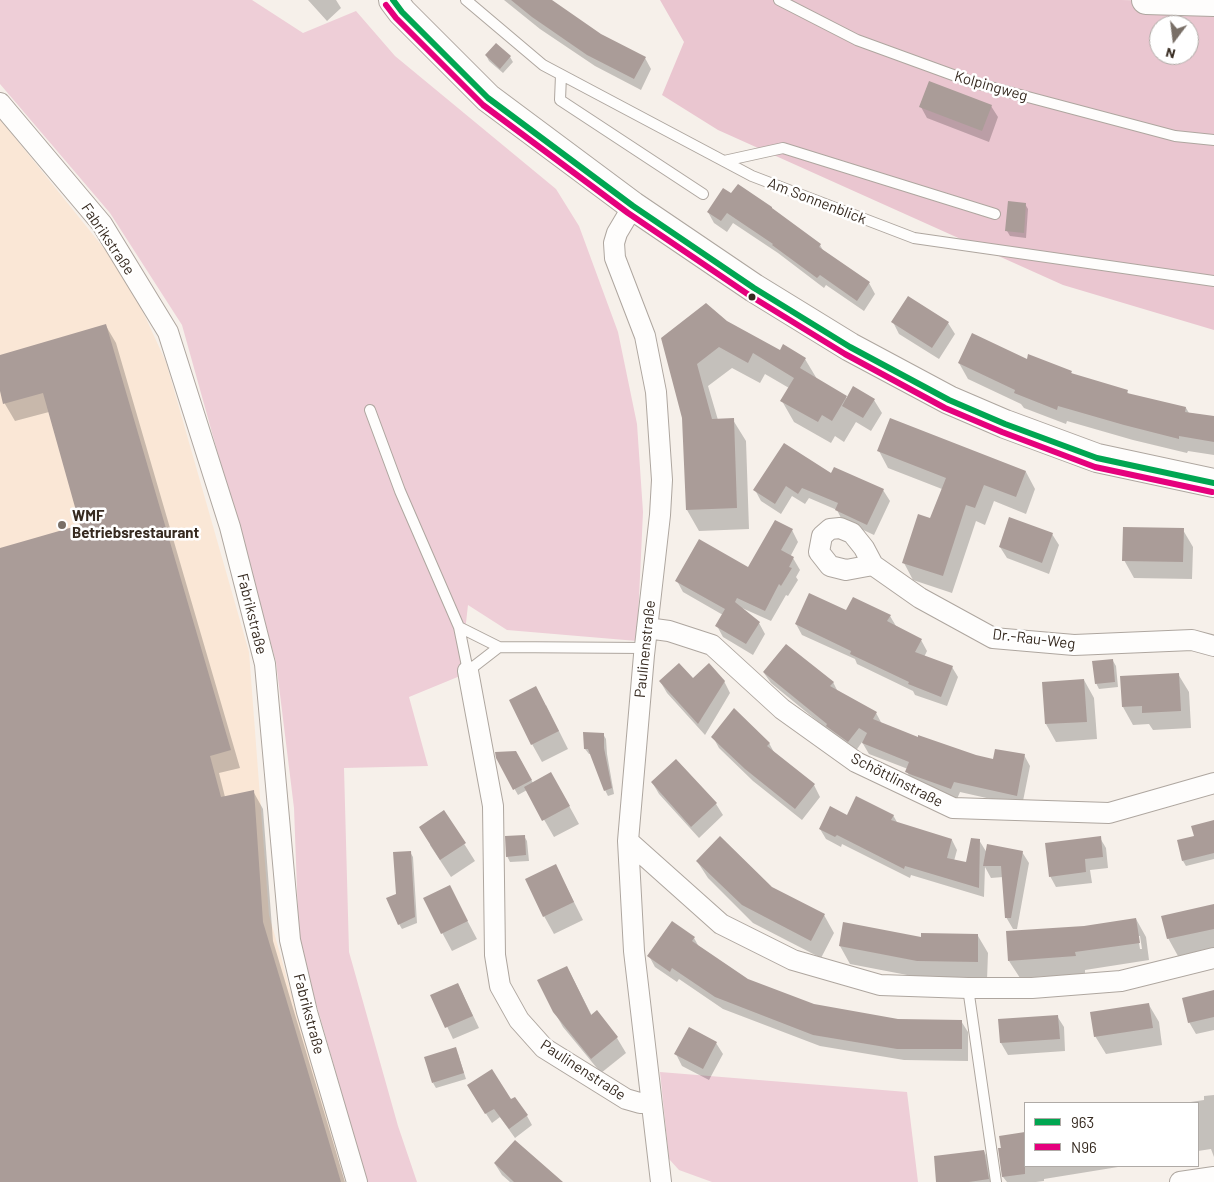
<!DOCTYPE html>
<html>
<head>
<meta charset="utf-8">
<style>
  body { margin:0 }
  #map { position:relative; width:1214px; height:1182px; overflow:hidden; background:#f6f0ea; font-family:Barlow,sans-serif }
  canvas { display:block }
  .legend { position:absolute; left:1024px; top:1102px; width:175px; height:65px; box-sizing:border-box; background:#fff; border:1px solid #afaaa6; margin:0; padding:6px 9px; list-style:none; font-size:15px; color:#362a20 }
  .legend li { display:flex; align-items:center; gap:10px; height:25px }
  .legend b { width:25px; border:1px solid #afaaa6 }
  .north { position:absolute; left:1149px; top:15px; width:50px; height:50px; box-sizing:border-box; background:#fff; border:1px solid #afaaa6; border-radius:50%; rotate:195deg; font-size:14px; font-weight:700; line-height:20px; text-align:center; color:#362a20 }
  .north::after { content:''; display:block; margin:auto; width:18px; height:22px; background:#796f67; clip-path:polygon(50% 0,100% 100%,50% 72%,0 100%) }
</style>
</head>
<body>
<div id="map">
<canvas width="1214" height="1182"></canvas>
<ul class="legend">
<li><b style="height:6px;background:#00a651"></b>963</li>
<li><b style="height:6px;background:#e5007d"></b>N96</li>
</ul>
<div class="north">N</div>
</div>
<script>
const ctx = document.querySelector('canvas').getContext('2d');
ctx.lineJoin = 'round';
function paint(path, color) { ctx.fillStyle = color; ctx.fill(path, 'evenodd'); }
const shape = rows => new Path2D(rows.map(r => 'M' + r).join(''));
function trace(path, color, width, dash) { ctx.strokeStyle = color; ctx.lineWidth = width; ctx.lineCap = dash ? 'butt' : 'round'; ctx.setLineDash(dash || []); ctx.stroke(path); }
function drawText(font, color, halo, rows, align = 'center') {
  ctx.font = font + ' Barlow,sans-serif'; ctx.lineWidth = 5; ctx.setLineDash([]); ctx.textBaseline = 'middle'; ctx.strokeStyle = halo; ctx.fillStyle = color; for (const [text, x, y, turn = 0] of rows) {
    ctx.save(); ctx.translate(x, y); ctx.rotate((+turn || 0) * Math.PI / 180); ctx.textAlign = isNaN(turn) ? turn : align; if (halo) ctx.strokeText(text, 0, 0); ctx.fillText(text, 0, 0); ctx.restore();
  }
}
const built = shape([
  [0,119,127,277,166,362,249,652,269,915,345,1182,0,1182]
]);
const green = shape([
  [0,0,252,0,303,33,356,11,395,56,556,189,579,226,618,332,637,424,643,512,637,641,507,630,468,605,460,676,409,697,428,766,344,768,349,952,398,1126,417,1182,367,1182,299,943,294,808,276,662,182,325,110,213,0,84],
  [660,1072,907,1092,918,1182,712,1182,679,1170,669,1159]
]);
const forest = shape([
  [660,0,1121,0,1214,2,1214,330,1063,285,718,130,662,95,684,42],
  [1159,25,1189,25,1189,55,1159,55]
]);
const shadow = shape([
  [308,0,336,0,341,8,327,21],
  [504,0,550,0,600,35,645,58,651,69,641,90,595,66,540,29],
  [486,55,510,57,513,62,503,73,489,61],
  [991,106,998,117,989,142,927,118,921,107],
  [732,195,820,245,824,252,869,283,875,294,864,311,826,285,824,288,778,253,733,223,727,232,714,223,708,212],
  [1025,204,1028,209,1026,238,1010,236,1007,231],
  [726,322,780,351,805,359,817,379,847,399,874,400,882,413,871,431,856,422,844,442,835,436,831,443,794,422,782,401,789,388,765,374,760,383,732,368,708,386,718,420,733,420,746,441,749,529,699,531,687,510,684,418,662,338],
  [893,322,948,323,955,334,939,359,899,334],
  [106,326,116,343,240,768,219,773,225,797,253,791,263,809,273,941,345,1182,0,1182,0,549,82,526,49,412,15,421,5,404,0,387,0,356],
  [1027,360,1071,372,1072,374,1127,391,1129,395,1186,408,1189,413,1214,417,1214,455,1188,451,1187,453,1133,440,1067,421,1066,424,1024,408,1021,404,968,379,959,363],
  [891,420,1026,472,1035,489,1026,514,994,501,985,525,976,521,952,593,913,580,904,563,931,519,942,489,888,468,879,451],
  [832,475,883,490,890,501,874,535,842,520,837,510,809,498,805,504,792,496,781,514,761,501,755,490],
  [792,530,798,542,790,557,793,558,800,570,796,577,798,580,788,596,786,595,771,621,742,608,759,623,765,634,753,655,723,637,717,626,723,615,683,592,677,581,749,568],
  [1183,530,1193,547,1192,579,1134,578,1124,560],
  [1052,534,1059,545,1049,574,1007,558,1000,547],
  [847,612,890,616,896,626,921,640,927,651,924,657,952,667,958,677,947,706,915,695,913,691,857,664,855,659,802,635,796,624],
  [1113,661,1116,666,1118,687,1099,689,1096,683],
  [764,673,833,682,838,692,876,713,882,724,918,739,994,761,1024,755,1030,766,1022,806,960,792,957,799,913,783,907,772,908,769,869,754,862,742,855,752,771,683],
  [1178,674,1189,692,1191,728,1153,730,1149,724,1133,725,1123,707,1122,677],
  [693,680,724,681,730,693,705,735,667,693,660,681],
  [1084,680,1094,698,1097,739,1056,742,1046,724,1043,683],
  [546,705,568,749,542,762,532,744],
  [584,733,603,734,606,739,607,754,614,794,608,796,605,790,591,754,589,754,585,749],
  [713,737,769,743,776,756,814,785,820,797,802,820,753,781,719,748],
  [516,752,533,783,561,791,579,824,554,837,527,790,518,795,497,758],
  [676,761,716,804,723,815,699,838,659,794,652,782],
  [444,812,475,861,451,877,430,845],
  [893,815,898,824,952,840,957,850,954,861,967,863,979,840,987,853,1022,852,1029,863,1017,929,1013,929,1006,917,1003,877,991,878,985,867,984,897,911,875,910,878,842,844,841,847,826,839,820,829,847,816],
  [1214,822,1214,859,1186,866,1183,861,1195,837],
  [524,836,527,841,529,861,510,862,507,856],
  [1100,838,1106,848,1108,868,1090,870,1092,883,1056,887,1050,876],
  [410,852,413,857,417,923,402,929,399,924],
  [697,861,771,888,824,915,834,933,821,958,753,923,708,878],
  [565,884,583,920,554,934,544,916],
  [449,886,477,939,452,951,424,899],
  [1214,905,1214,948,1178,956,1168,938],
  [1136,919,1146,937,1149,960,1085,970,1085,974,1020,978,1009,961,1084,927],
  [1138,936,1140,936,1142,949,1140,949],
  [978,936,988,953,987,980,928,979,850,964,840,946,922,938],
  [694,938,699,947,748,980,813,1005,898,1020,961,1021,968,1032,968,1061,904,1060,820,1046,723,1009,679,979,677,982,655,967,649,956],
  [567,967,592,1016,596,1012,617,1038,626,1053,601,1073,563,1027,554,1011],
  [458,984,479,1028,453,1039,432,995],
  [1214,991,1214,1030,1196,1034,1189,1022],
  [1149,1005,1159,1022,1162,1045,1106,1054,1095,1036],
  [1057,1016,1064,1027,1065,1051,1008,1055,1001,1043,1000,1020],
  [716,1043,723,1054,709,1080,682,1066,676,1054],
  [458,1054,466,1079,436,1088,433,1083],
  [474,1095,527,1116,532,1125,515,1138,500,1117,492,1123],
  [1214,1095,1214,1157,1211,1149,1198,1151,1198,1103,1184,1103,1204,1100,1204,1096],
  [1025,1134,1025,1166,1118,1167,1044,1179,1044,1181,1036,1182,1007,1182,1003,1177,1000,1137],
  [984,1151,990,1163,993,1182,938,1182],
  [495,1164,557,1182,510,1182,502,1175]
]);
const building = shape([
  [511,0,552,0,601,34,646,57,634,79,587,55,532,17],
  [496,43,511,56,500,69,485,55],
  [929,81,992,105,982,131,919,107],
  [738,184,772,207,772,208,821,244,819,247,870,282,857,301,820,275,817,278,772,245,773,244,727,213,721,221,707,212,723,188,731,193],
  [1008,201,1026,203,1024,233,1005,231],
  [908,296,949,322,932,348,891,322],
  [706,303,727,321,780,350,783,344,806,358,800,368,847,396,832,421,822,415,818,422,780,401,794,378,753,353,748,363,719,347,697,364,712,419,734,418,737,508,686,510,682,418,661,338],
  [106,324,231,750,210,756,221,797,254,790,263,922,341,1182,0,1182,0,548,80,525,43,393,3,404,0,391,0,355],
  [972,333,1027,359,1028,354,1072,371,1071,373,1128,390,1127,393,1186,407,1185,412,1214,416,1214,442,1179,436,1179,439,1124,425,1058,406,1057,410,1014,393,1015,390,958,363],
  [853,386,875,399,863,418,842,406],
  [890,418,1026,471,1016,497,984,485,975,508,966,505,943,576,902,563,918,514,930,518,946,478,877,451],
  [784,443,831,473,834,467,884,489,867,525,835,510,838,503,802,488,798,494,786,486,775,504,753,490],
  [1009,517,1053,533,1042,563,999,547],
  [775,520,793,529,781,550,794,557,789,567,792,568,781,586,779,584,765,611,737,598,735,602,760,622,746,644,715,626,725,609,675,581,699,539,748,567],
  [1123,527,1184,528,1183,562,1122,561],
  [809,593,846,610,853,597,891,615,887,621,922,639,915,652,953,666,941,697,908,684,909,682,850,654,851,651,795,624],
  [786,644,834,682,830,686,877,712,873,719,918,737,918,735,976,755,993,759,995,749,1025,754,1017,796,954,782,951,789,912,775,905,772,909,762,862,743,867,733,859,728,848,742,826,726,827,724,763,672],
  [1113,659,1115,682,1095,684,1092,661],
  [679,663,693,678,709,663,725,681,698,724,659,681],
  [1179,673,1181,711,1142,713,1142,706,1122,707,1120,676],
  [1084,679,1087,722,1045,724,1042,682],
  [536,686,559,731,531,745,509,700],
  [734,708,770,743,767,746,815,784,795,809,745,769,711,737],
  [583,732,604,733,604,748,612,788,604,791,588,749,584,749],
  [516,751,532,780,513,790,496,758,495,752],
  [676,759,717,803,691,827,651,782],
  [551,772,570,806,542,821,524,787],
  [856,796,894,815,891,820,952,839,947,858,966,862,971,838,980,839,979,888,905,866,904,869,837,835,835,837,819,829,830,806,847,815],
  [444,810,466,843,440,860,419,827],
  [1214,820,1214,853,1182,861,1177,840,1194,836,1191,826],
  [525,835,526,855,506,857,505,836],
  [720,836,772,887,825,914,811,941,742,905,696,861],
  [1101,836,1103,857,1085,859,1086,872,1049,877,1045,843],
  [987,844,1023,851,1011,918,1005,918,1001,866,983,866],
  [411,851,415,917,398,925,386,898,396,894,393,852],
  [556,864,574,902,543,917,525,879],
  [450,885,468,921,441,934,423,898],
  [1214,904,1214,929,1167,939,1161,916],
  [1136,918,1140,943,1075,952,1076,956,1008,961,1006,931,1084,926],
  [672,921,695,937,692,941,748,979,814,1004,898,1019,962,1020,962,1049,897,1049,813,1035,715,997,672,968,670,972,647,956],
  [843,922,921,937,921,933,978,934,978,962,917,961,839,946],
  [567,966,591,1015,597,1010,618,1037,591,1059,553,1012,537,980],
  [458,983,473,1016,445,1028,430,995],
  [1214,990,1214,1017,1188,1023,1182,998],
  [1149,1003,1153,1028,1094,1037,1090,1012],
  [1058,1015,1060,1039,1000,1043,998,1019],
  [689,1027,717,1042,703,1069,674,1054],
  [456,1047,464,1073,432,1083,424,1057],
  [492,1069,511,1099,515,1097,528,1115,509,1129,494,1109,485,1114,467,1085],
  [1025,1132,1025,1174,1002,1177,998,1148,1001,1148,999,1136],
  [515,1140,563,1182,514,1182,494,1163],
  [984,1150,989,1179,969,1182,936,1182,934,1156]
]);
const service = shape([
  [466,0,543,65,752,176,914,238,1214,281],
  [779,0,857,40,975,83,1175,136,1214,140],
  [561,75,560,100,703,194],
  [724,161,783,148,995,214],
  [370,410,400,491,459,627,499,647],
  [459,627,468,671,499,647,644,648],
  [968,988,996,1182]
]);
const minor = shape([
  [0,103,102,224,168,332,230,527,265,664,290,940,307,1012,357,1182],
  [633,206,617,233,614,243,615,258,645,336,656,392,662,480,660,515,644,655,628,841,634,951,661,1182],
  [873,565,846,570,830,566,819,552,822,536,830,529,840,528,852,533,864,548,873,565,920,598,993,638,1074,645,1192,640,1214,646],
  [647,628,669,631,712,645,782,709,856,762,953,808,1109,813,1214,783],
  [468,671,493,806,495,955,500,986,519,1020,544,1048,626,1099,640,1103,651,1102],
  [628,841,721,924,793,960,880,985,968,988,1032,988,1121,981,1214,958],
  [1180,1182,1214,1177]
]);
const secondary = shape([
  [393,0,402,12,488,98,633,206,754,288,850,347,949,400,1005,424,1097,458,1214,483],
  [1146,0,1214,2]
]);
const bus1 = shape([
  [393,0,402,12,488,98,633,206,754,288,850,347,949,400,1005,424,1097,458,1214,483]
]);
const bus2 = shape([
  [386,5,396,18,483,105,628,213,749,295,845,354,945,408,1002,432,1095,467,1212,492]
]);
const markers = [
  [752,297,4.5,"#362a20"],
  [62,525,5,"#796f67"]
];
const streetNames = [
  ["Kolpingweg",991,86,16],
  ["Am Sonnenblick",817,201,21],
  ["Fabrikstraße",108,239,56],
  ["Fabrikstraße",252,614,76],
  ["Dr.-Rau-Weg",1034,639,7],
  ["Paulinenstraße",645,649,-84],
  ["Schöttlinstraße",897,780,27],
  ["Fabrikstraße",309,1014,75],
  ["Paulinenstraße",583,1070,33]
];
const poiNames = [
  ["WMF",72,516],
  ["Betriebsrestaurant",72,533]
];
paint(built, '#fae7d6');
paint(green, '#eeced7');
paint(forest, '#eac6d0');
paint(shadow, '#0003');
paint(building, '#aa9c98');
trace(service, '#aea69f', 12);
trace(minor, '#aea69f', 22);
trace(secondary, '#aea69f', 30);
trace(service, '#fefdfc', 10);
trace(minor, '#fefdfc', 20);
trace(secondary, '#fefdfc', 28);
trace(bus1, '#00a651', 6);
trace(bus2, '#e5007d', 6);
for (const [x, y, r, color] of markers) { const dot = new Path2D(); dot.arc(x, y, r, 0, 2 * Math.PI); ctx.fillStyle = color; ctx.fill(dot); trace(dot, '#fff', 2); }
drawText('15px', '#362a20', '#fff', streetNames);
drawText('bold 15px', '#362a20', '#fff', poiNames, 'left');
</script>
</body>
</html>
